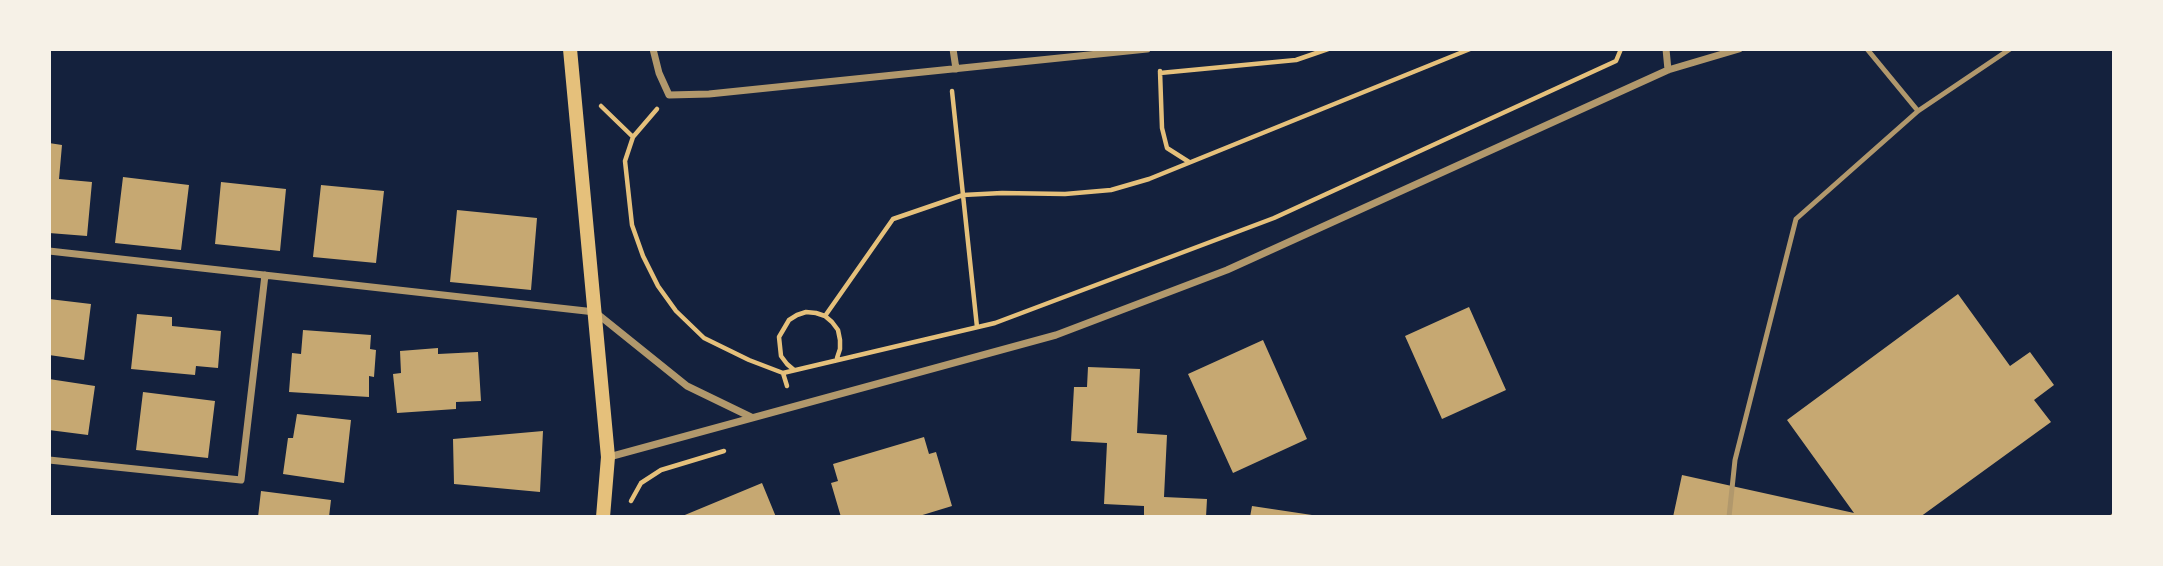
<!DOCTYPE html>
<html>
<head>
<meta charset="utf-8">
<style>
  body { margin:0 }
  #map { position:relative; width:2163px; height:566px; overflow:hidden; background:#14213d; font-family:Inter,sans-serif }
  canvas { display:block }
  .frame { position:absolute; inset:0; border:51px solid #f6f1e7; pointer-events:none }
</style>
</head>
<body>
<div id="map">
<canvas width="2163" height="566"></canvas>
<div class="frame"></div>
</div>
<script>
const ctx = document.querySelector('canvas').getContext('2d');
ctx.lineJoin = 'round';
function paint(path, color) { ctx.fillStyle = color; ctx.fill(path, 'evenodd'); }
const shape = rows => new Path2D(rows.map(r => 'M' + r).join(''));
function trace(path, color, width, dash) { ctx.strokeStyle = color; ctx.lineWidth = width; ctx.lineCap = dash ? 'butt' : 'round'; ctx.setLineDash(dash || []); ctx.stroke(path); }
const building = shape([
  [49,143,62,145,59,179,92,182,87,236,49,233],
  [123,177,189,185,181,250,115,243],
  [221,182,286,189,280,251,215,244],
  [321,185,384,191,376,263,313,257],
  [457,210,537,218,531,290,450,282],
  [1958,294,2010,366,2030,352,2054,385,2034,400,2051,422,1920,517,1673,517,1682,475,1854,513,1787,420],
  [49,299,91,304,84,360,49,355],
  [1469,307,1506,390,1442,419,1405,336],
  [137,314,172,317,172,326,221,331,218,368,196,366,195,375,131,369],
  [303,330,371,335,370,349,376,350,374,377,369,376,369,397,289,392,292,353,301,354],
  [1263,340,1307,439,1233,473,1188,374],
  [438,348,438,354,478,352,481,401,456,402,456,409,397,413,393,374,401,373,400,351],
  [1088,367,1140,369,1137,433,1167,435,1164,497,1207,499,1206,517,1144,517,1144,506,1104,504,1107,443,1071,441,1074,387,1087,387],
  [49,379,95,386,88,435,49,430],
  [143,392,215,401,208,458,136,450],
  [297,414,351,420,344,483,283,474,288,438,293,438],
  [543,431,540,492,454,484,453,439],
  [924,437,929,454,936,452,952,506,916,517,841,517,831,483,838,481,833,464],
  [762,483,776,517,680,517],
  [261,491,331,500,329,517,258,517],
  [1252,506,1312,515,1312,517,1250,517]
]);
const path = shape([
  [1160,71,1162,128,1167,148,1189,162],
  [1160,73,1296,60,1328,49],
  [952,91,977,327],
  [601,106,633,137],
  [657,109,633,137,625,161,632,225,643,256,658,286,676,311,704,338,749,360,783,373],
  [825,316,893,219,963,195,1002,193,1065,194,1111,190,1149,179,1470,49],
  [794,370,787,364,781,356,779,337,789,320,797,315,806,312,816,313,825,316,832,322,838,330,840,340,840,349,837,358],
  [787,386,783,373,995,323,1274,218,1616,61,1621,49],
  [631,501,641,483,661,470,724,451]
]);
const service = shape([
  [1867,49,1918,111],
  [1729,517,1735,460,1796,219,1918,111,2010,49],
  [2112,517,2114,515]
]);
const minor = shape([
  [653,49,659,73,669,95,709,94,1147,49],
  [953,49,956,69],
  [1666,49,1668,70],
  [49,251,595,312,687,386,751,417],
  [609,457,1056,335,1227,270,1668,70,1739,49],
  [49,460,241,480,265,275]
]);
const secondary = shape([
  [570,49,608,457,603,517]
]);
paint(building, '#c6a872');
trace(path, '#e5c07b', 4.5);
trace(service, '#b1986c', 5);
trace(minor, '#b1986c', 7);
trace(secondary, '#e5c07b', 14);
</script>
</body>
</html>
